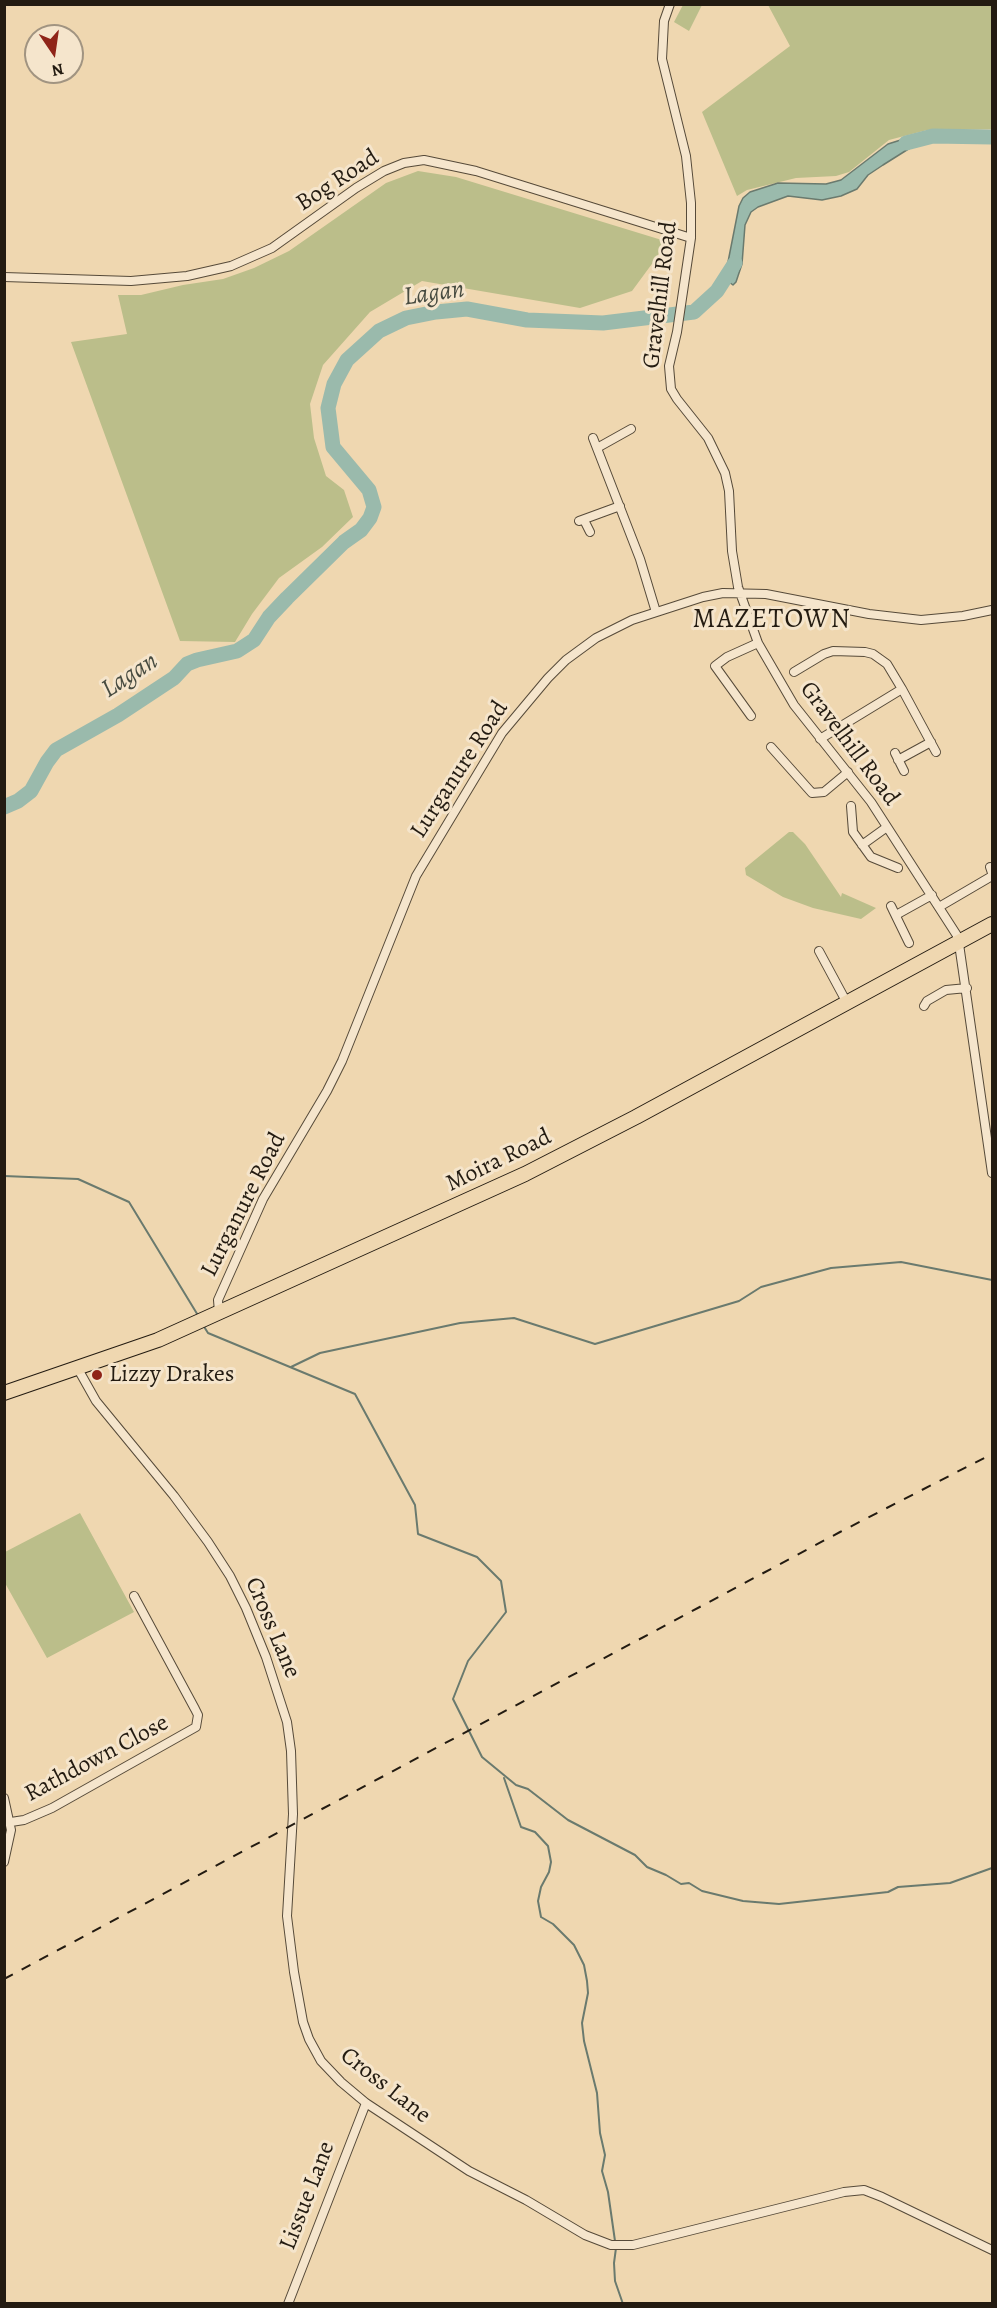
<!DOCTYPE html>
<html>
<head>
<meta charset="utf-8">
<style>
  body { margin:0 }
  #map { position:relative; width:997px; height:2308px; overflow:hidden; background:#efd7b0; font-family:Alegreya,serif }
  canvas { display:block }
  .frame { position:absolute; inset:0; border:6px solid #231b11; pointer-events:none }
  .north { position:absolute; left:24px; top:24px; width:60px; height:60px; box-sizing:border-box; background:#f5e5cc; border:2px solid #a19481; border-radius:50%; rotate:167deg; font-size:16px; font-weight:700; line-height:24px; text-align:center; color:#231b11 }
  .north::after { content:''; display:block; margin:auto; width:21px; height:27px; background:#8f2418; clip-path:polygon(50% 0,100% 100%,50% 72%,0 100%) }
</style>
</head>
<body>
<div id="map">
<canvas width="997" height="2308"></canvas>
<div class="frame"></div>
<div class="north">N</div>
</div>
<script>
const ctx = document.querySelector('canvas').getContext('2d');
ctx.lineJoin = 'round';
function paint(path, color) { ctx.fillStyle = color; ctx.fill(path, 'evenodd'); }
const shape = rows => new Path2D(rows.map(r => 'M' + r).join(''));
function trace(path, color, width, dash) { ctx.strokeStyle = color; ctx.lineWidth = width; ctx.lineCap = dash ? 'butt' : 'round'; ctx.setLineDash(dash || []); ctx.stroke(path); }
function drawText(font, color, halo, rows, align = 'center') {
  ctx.font = font + ' Alegreya,serif'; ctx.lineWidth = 6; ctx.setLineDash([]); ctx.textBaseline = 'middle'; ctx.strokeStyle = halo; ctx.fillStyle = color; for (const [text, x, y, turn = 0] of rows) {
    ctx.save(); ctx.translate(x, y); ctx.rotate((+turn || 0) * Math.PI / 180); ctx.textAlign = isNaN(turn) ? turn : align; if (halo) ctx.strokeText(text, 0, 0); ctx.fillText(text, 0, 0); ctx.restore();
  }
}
const green = shape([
  [683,5,702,5,689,31,674,22],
  [768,5,992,5,992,129,927,130,889,140,849,172,836,176,796,178,747,190,737,196,702,112,790,46],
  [418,171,456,177,665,241,657,257,632,291,580,308,422,281,370,312,323,365,310,404,314,438,326,476,344,490,353,517,322,547,279,578,252,614,235,642,180,641,71,342,127,334,118,295,141,295,183,285,223,279,254,268,289,251,386,183],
  [789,832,793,832,805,844,841,897,842,893,876,908,861,919,813,908,783,897,746,875,745,868],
  [80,1513,134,1612,47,1658,5,1583,5,1552]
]);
const water = shape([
  [926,132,926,143,910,148,883,165,868,175,857,189,841,196,822,200,788,196,758,207,751,212,745,225,742,264,736,282,733,285,721,276,728,262,739,206,743,198,750,192,778,183,826,184,841,180,888,144,926,132]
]);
const stream = shape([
  [4,1176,78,1179,129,1202,199,1317],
  [203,1325,208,1333,355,1394,415,1505,418,1534,477,1557,501,1581,506,1612,468,1661,453,1699,482,1757,516,1785,528,1789,568,1820,635,1855,647,1867,666,1875,681,1884,689,1883,702,1891,743,1901,779,1904,888,1892,898,1887,950,1883,992,1868],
  [291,1367,320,1353,460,1323,514,1318,595,1344,739,1301,761,1287,831,1268,901,1262,992,1280],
  [504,1778,521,1827,535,1832,548,1846,551,1862,549,1872,541,1887,538,1901,541,1917,553,1924,574,1945,584,1965,587,1981,588,1993,582,2023,584,2041,597,2093,600,2133,605,2155,602,2171,608,2192,616,2248,614,2263,615,2281,623,2304]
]);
const river = shape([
  [906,143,933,136,992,137],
  [4,807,18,801,31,791,47,762,56,750,118,715,174,678,187,664,197,660,237,651,254,640,269,617,287,598,344,542,361,530,370,518,374,507,369,490,333,447,328,408,334,384,347,360,379,331,406,318,436,312,467,309,527,320,603,323,694,312,717,291,735,263]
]);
const street = shape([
  [670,4,664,21,662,59,686,156,691,203,691,238,677,332,669,366,671,389,677,399,708,438,725,473,729,491,732,551,738,587,758,643,794,705,871,802,958,937,992,1173],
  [4,277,131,281,187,276,231,266,272,248,356,188,384,171,404,163,424,160,476,171,691,238],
  [593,438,640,559,656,612],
  [597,448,631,429],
  [584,520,590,532],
  [579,521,620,506],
  [794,672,824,654,833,651,865,652,873,654,887,664,902,689,820,739],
  [902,689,936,752],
  [751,716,715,666,727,657,758,643],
  [771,747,812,793,824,792,848,772],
  [895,753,904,771],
  [898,760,931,742],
  [851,806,853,832,871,857,898,868],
  [862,845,887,827],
  [990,867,992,873],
  [891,906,909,943],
  [939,907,992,876],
  [896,915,932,895],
  [819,951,847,1003],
  [924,1006,927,1001,946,990,967,988],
  [219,1312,218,1300,263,1199,327,1091,342,1061,416,876,502,733,548,678,566,660,596,638,632,620,703,597,723,593,766,594,869,614,921,620,963,616,992,610],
  [78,1369,96,1401,174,1496,208,1542,230,1576,246,1608,266,1657,287,1722,291,1751,293,1814,287,1916,294,1972,303,2022,309,2039,321,2061,341,2082,366,2103,469,2171,526,2200,585,2235,611,2245,633,2245,844,2192,864,2190,882,2197,992,2250],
  [4,1798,11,1830,4,1862],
  [11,1822,24,1820,52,1808,196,1727,198,1715,195,1709,134,1596],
  [288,2304,366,2103]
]);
const highway = shape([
  [4,1393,158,1340,525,1174,636,1117,992,924]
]);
const rail = shape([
  [4,1979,840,1532,992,1454]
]);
const markers = [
  [97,1375,6,"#8f2418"]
];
const streetNames = [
  ["Bog Road",338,181,-33],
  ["Gravelhill Road",661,295,-83],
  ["Gravelhill Road",849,744,53],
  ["Lurganure Road",460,770,-57],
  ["Moira Road",499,1161,-26],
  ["Lurganure Road",244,1205,-63],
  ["Cross Lane",272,1628,67],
  ["Rathdown Close",97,1759,-28],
  ["Cross Lane",385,2086,38],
  ["Lissue Lane",308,2196,-69]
];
const poiNames = [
  ["Lizzy Drakes",109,1375]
];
const waterNames = [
  ["Lagan",434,294,-8],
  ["Lagan",130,676,-33]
];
const quarterNames = [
  ["MAZETOWN",772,620]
];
paint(green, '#bbbe8a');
paint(water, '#9abaac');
trace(water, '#6a7a6e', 1.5);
trace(stream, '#6a7a6e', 2);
trace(river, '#9abaac', 15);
trace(street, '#564a39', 10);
trace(highway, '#231b11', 16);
trace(street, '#f5e5cc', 8);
trace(highway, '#efd7b0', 14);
trace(rail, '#231b11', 2, [10, 10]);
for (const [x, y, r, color] of markers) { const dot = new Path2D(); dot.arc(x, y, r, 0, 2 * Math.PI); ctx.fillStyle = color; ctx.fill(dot); trace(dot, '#f5e5cc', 2); }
drawText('24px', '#231b11', '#f5e5cc', streetNames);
drawText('24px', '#231b11', '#f5e5cc', poiNames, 'left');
drawText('italic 26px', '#474b40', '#f5e5cc', waterNames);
ctx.letterSpacing = '1.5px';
drawText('27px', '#231b11', '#f5e5cc', quarterNames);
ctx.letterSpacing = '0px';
</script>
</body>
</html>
